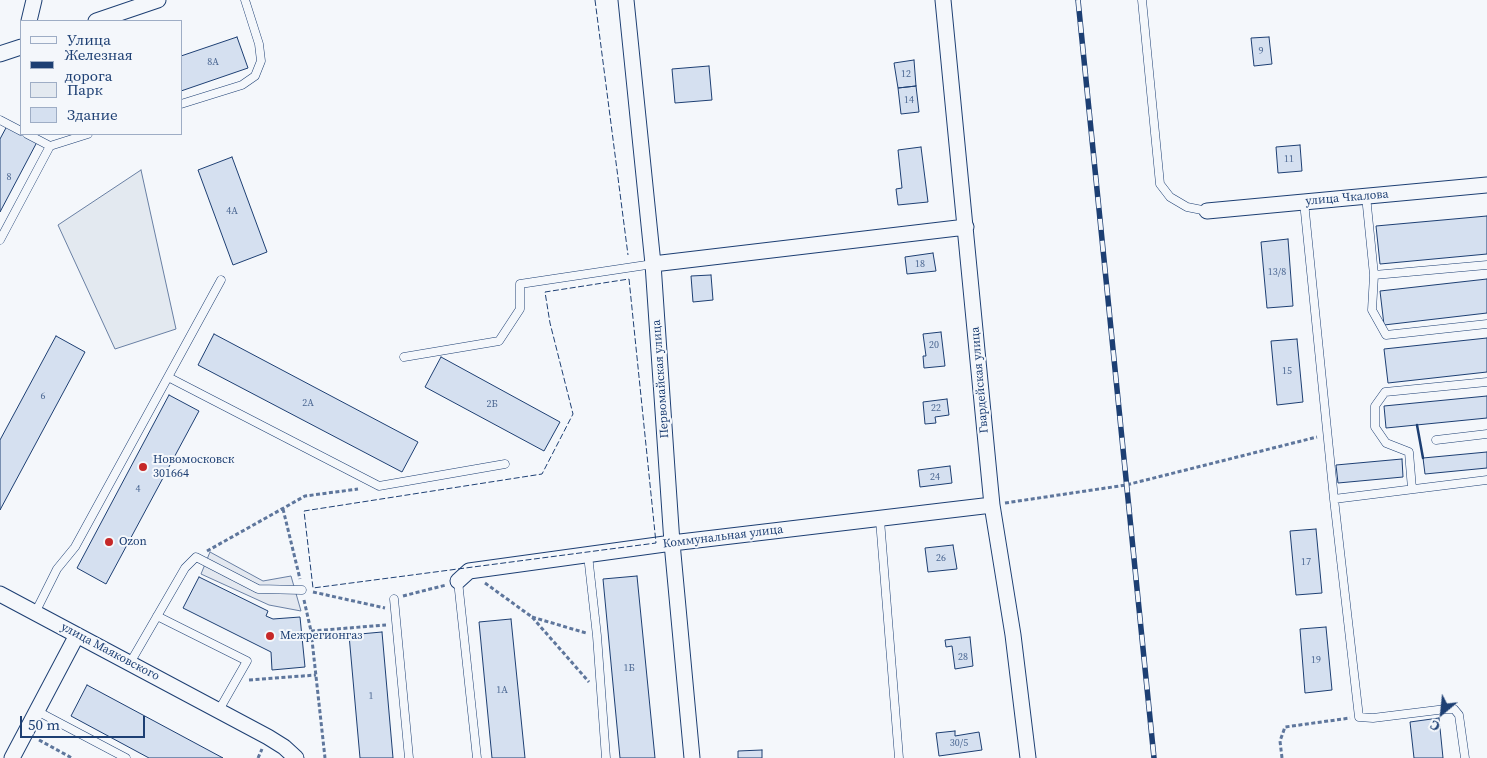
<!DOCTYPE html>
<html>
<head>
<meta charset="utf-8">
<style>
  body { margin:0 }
  #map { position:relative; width:1487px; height:758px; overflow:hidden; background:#f4f7fb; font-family:"Source Serif 4",serif }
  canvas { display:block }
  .legend { position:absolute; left:20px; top:20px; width:162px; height:115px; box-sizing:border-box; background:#f4f7fb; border:1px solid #9eadc5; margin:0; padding:6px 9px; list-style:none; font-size:15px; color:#1d3f73 }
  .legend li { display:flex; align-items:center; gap:10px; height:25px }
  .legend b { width:25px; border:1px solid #9eadc5 }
  .north { position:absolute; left:1417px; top:688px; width:50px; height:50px; -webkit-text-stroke:4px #f4f7fb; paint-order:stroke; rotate:208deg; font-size:14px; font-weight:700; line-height:20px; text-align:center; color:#1d3f73 }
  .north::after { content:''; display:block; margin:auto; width:18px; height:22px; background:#1d3f73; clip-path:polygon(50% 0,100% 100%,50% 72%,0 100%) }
  .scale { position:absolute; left:20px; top:716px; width:125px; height:22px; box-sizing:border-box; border:2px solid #1d3f73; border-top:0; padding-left:6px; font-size:15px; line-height:18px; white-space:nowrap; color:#1d3f73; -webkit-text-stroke:4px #f4f7fb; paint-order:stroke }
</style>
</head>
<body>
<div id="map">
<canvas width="1487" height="758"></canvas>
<ul class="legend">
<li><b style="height:6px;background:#f4f7fb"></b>Улица</li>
<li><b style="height:6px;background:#1d3f73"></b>Железная дорога</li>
<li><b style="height:14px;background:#e3e9f0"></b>Парк</li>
<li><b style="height:14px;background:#d5e0f0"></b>Здание</li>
</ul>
<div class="north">С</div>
<div class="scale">50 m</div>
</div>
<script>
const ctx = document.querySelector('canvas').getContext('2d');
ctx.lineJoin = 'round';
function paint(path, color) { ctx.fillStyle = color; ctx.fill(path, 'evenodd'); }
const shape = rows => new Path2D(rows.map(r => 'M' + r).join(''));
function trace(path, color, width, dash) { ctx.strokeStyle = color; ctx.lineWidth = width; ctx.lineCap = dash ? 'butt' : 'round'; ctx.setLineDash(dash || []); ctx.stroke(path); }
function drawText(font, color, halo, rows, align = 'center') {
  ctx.font = font + ' "Source Serif 4",serif'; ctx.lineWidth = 4; ctx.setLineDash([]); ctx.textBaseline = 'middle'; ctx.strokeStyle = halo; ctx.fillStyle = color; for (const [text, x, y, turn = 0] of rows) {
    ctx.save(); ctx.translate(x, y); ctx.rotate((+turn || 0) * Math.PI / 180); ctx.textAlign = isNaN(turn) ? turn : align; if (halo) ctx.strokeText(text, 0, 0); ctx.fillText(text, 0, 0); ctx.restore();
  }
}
const green = shape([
  [141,170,176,329,115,349,58,225,141,170]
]);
const parking = shape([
  [210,552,263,581,291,576,301,611,269,605,201,574,210,552]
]);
const building = shape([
  [237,37,248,68,181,91,181,56,237,37],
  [1269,37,1272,64,1254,66,1251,38,1269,37],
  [914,60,916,86,898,88,894,63,914,60],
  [709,66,712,100,675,103,672,69,709,66],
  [916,86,919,112,901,114,898,88,916,86],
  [7,126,37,142,0,212,0,139,7,126],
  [1300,145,1302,171,1278,173,1276,147,1300,145],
  [921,147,928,202,898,205,896,189,902,188,898,150,921,147],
  [232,157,267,252,233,265,198,170,232,157],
  [1487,216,1487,254,1380,264,1376,226,1487,216],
  [1288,239,1293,306,1267,308,1261,242,1288,239],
  [933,253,936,271,907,274,905,257,933,253],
  [711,275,713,300,693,302,691,276,711,275],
  [1487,279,1487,313,1384,325,1380,291,1487,279],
  [941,332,945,366,924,368,923,356,926,356,923,334,941,332],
  [214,334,418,442,402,472,198,365,214,334],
  [56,336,85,352,0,510,0,440,56,336],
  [1487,338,1487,372,1388,383,1384,349,1487,338],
  [1297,339,1303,402,1277,405,1271,341,1297,339],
  [441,357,560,422,544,451,425,387,441,357],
  [169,395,199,411,106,584,77,568,169,395],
  [1487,396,1487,418,1386,428,1384,406,1487,396],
  [947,399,949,415,935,417,936,423,925,424,923,402,947,399],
  [1487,452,1487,468,1425,474,1423,458,1487,452],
  [1402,459,1403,477,1338,483,1336,465,1402,459],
  [950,466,952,483,920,487,918,470,950,466],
  [1316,529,1322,593,1296,595,1290,531,1316,529],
  [953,545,957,569,928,572,925,548,953,545],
  [637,576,655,758,620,758,603,579,637,576],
  [199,577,268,611,266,616,273,619,300,617,305,667,272,670,271,652,183,608,199,577],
  [511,619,525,758,492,758,479,622,511,619],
  [1326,627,1332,690,1305,693,1300,629,1326,627],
  [382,632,393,758,360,758,349,635,382,632],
  [970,637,973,666,955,669,952,646,946,647,945,640,970,637],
  [87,685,223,758,149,758,71,716,87,685],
  [1439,718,1443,758,1414,758,1410,722,1439,718],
  [955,731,955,736,979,732,982,750,939,756,936,733,955,731],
  [762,750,762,758,738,758,738,751,762,750]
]);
const path = shape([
  [1005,503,1126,485,1317,437],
  [283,509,300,579],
  [207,551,305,496,358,489],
  [485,583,532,617,589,682],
  [313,592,385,608],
  [403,596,446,585],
  [304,600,311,631,325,758],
  [532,617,586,633],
  [311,631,386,625],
  [249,680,316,675],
  [39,740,72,758],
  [258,758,262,749],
  [1282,758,1280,741,1285,727,1350,718]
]);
const lane = shape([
  [1142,0,1160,184,1170,197,1187,207,1207,211],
  [181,104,242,85,255,76,261,61,259,44,245,0],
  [0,120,21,131],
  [27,134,50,146],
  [1366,196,1374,275,1372,310,1386,335,1487,324],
  [1304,202,1334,499,1359,717,1373,718,1446,709,1454,709,1459,715,1465,758],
  [0,240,50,146,88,134],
  [1374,275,1487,265],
  [404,357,499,341,520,309,520,284,653,264],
  [168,377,221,280],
  [1436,440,1487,434],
  [1412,489,1409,452,1386,443,1375,427,1375,406,1385,392,1487,382],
  [1334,499,1487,480],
  [880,520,899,758],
  [588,555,597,636,606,758],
  [458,581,477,758],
  [394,599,409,758],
  [35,613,57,569,75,547,168,377,379,486,505,464],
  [157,616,247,661,219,710],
  [130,663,185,568,196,557,258,589,302,590],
  [37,711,126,758]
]);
const street = shape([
  [626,0,653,264,672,543,692,758],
  [943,0,992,505,1013,635,1028,758],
  [29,21,34,0],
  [96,21,158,0],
  [0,54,21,47],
  [1207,211,1487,185],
  [653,264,966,227],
  [458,581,469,571,672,543,992,505],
  [0,594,268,737,284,747,296,758],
  [12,758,77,635]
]);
const rail = shape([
  [1078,0,1154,758]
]);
const fence = shape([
  [595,0,628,255],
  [629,279,656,543,313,588,304,511,542,474,573,414,550,323,545,292,629,279]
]);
const wall = shape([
  [1417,425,1423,458]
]);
const markers = [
  [143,467,5,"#c62828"],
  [109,542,5,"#c62828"],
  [270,636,5,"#c62828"]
];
const numberNames = [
  ["9",1261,51],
  ["8А",213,62],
  ["12",906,74],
  ["14",909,100],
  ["11",1289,159],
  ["8",9,177],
  ["4А",232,211],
  ["18",920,264],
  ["13/8",1277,272],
  ["20",934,345],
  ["15",1287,371],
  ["6",43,396],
  ["2А",308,403],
  ["2Б",492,404],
  ["22",936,408],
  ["24",935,477],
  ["4",138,489],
  ["26",941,558],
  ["17",1306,562],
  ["28",963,657],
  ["19",1316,660],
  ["1Б",629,668],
  ["1А",502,690],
  ["1",371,696],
  ["30/5",959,743]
];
const streetNames = [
  ["улица Чкалова",1347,198,-5],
  ["Первомайская улица",661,379,-94],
  ["Гвардейская улица",980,380,-95],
  ["Коммунальная улица",723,537,-7],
  ["улица Маяковского",110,652,28]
];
const poiNames = [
  ["Новомосковск",153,460],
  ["301664",153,474],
  ["Ozon",119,542],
  ["Межрегионгаз",280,636]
];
paint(green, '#e3e9f0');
trace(green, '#687fa3', 1);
paint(parking, '#e3e8f0');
trace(parking, '#687fa3', 1);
paint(building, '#d5e0f0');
trace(building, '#1d3f73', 1);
trace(lane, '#1d3f73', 9);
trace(street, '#1d3f73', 17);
trace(path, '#5e769c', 3, [4, 2.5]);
trace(lane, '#f4f7fb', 8);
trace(street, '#f4f7fb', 15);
trace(rail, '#1d3f73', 5.5);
trace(rail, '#f4f7fb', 4, [11]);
trace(fence, '#1d3f73', 1, [6, 2.5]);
trace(wall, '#1d3f73', 2.5);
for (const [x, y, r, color] of markers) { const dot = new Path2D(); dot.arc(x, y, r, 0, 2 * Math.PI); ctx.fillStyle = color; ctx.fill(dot); trace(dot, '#f4f7fb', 2); }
drawText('10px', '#4b6792', null, numberNames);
drawText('12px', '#1d3f73', '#f4f7fb', streetNames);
drawText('12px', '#1d3f73', '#f4f7fb', poiNames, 'left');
</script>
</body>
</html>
